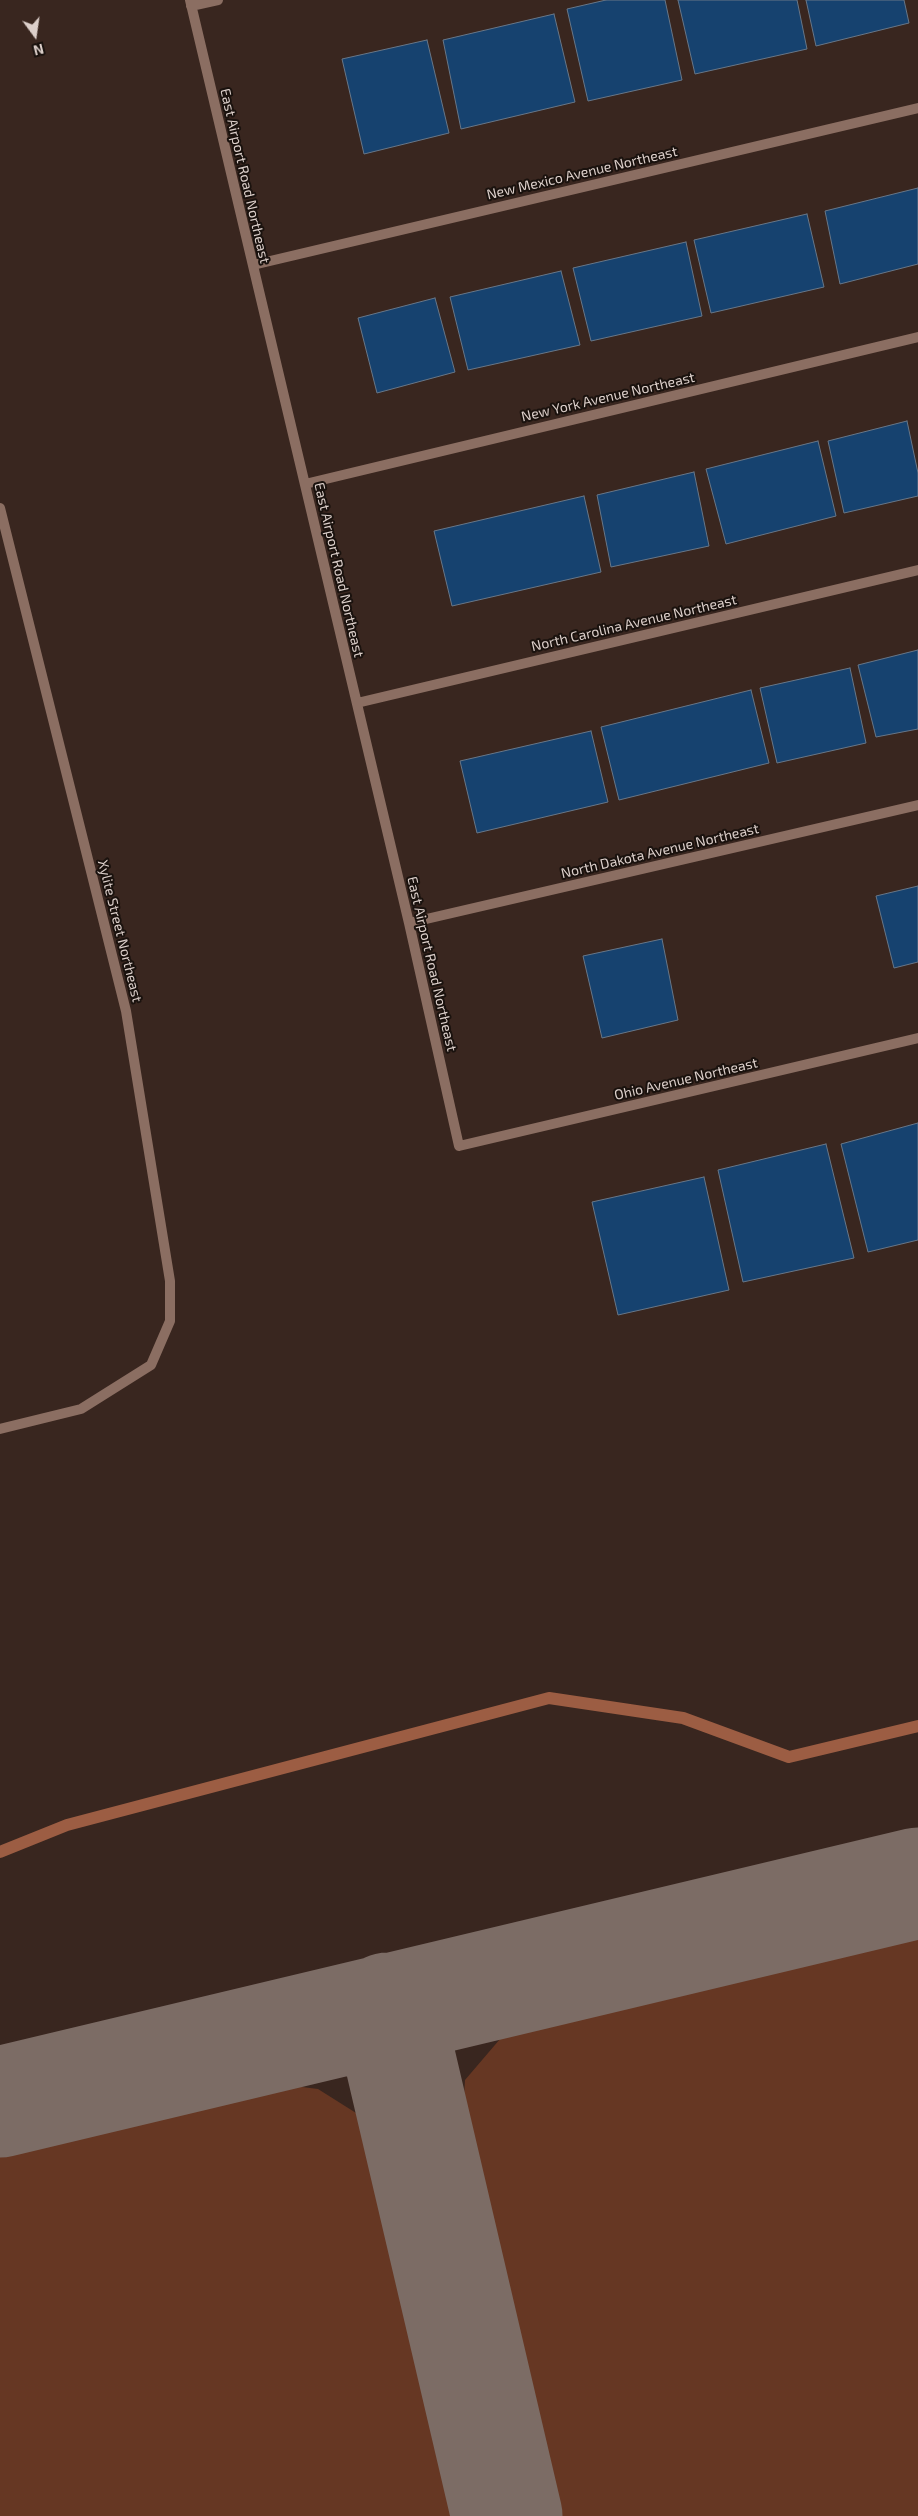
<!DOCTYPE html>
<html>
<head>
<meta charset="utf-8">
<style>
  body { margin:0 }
  #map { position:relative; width:918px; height:2516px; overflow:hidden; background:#39261f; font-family:"Exo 2",sans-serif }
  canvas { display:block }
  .north { position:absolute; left:10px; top:10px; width:50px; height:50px; -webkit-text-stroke:4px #1a120e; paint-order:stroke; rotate:166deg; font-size:14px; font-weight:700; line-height:20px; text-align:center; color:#dccfca }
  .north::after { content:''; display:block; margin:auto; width:18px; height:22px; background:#dccfca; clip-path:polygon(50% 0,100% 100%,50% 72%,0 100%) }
</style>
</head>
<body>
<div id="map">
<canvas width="918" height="2516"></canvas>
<div class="north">N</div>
</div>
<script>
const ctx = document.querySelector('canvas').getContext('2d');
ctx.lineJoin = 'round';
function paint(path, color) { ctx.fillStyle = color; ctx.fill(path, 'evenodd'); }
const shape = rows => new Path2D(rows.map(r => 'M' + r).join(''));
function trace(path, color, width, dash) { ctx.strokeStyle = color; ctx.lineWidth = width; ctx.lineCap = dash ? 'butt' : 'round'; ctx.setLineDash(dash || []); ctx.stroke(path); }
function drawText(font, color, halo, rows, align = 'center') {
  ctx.font = font + ' "Exo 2",sans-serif'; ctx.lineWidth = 4; ctx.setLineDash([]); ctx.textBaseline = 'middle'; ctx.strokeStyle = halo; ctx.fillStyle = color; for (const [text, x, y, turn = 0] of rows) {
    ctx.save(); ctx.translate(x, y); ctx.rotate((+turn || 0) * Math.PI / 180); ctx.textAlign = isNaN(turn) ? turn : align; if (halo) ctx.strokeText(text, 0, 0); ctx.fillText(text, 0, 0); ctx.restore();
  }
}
const green = shape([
  [918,1921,918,2516,554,2516,462,2132,465,2080,506,2032,551,2008],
  [254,2081,318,2089,364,2118,389,2165,471,2516,0,2516,0,2142]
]);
const stream = shape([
  [0,1852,67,1825,549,1698,683,1718,789,1757,918,1726]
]);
const taxiway = shape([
  [388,2008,507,2516],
  [0,2102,918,1883]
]);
const building = shape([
  [606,0,665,0,682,80,588,101,567,9,606,0],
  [678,0,797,0,807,49,695,74,678,0],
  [806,0,904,0,909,23,816,46,806,0],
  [554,14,575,102,461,129,443,40,554,14],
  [427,40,449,133,364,154,342,59,427,40],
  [918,188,918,264,840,284,825,211,918,188],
  [807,214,824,287,711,313,694,240,807,214],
  [686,242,702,316,591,341,573,268,686,242],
  [561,271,580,345,468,370,450,297,561,271],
  [435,298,455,372,377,393,358,318,435,298],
  [907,421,918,473,918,496,844,513,828,441,907,421],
  [818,441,836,516,726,544,706,469,818,441],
  [694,472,709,546,611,567,597,495,694,472],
  [584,496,601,572,452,606,434,531,584,496],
  [918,650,918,729,876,737,858,665,918,650],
  [850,668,866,743,777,763,760,688,850,668],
  [751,690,769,763,619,800,601,727,751,690],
  [591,731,608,802,477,833,460,761,591,731],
  [918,886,918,962,894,968,876,896,918,886],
  [662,939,678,1020,602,1038,583,956,662,939],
  [918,1123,918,1240,868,1252,841,1144,918,1123],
  [826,1144,854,1258,743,1282,718,1170,826,1144],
  [704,1177,729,1290,618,1315,592,1202,704,1177]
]);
const lane = shape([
  [190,0,409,923,459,1146,918,1038],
  [191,6,218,0],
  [253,265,918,108],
  [305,484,918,337],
  [357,703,918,570],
  [409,923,918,805]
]);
const street = shape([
  [0,508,126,1011,170,1281,170,1321,151,1365,81,1409,0,1429]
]);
const streetNames = [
  ["New Mexico Avenue Northeast",582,173,-13],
  ["East Airport Road Northeast",245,176,77],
  ["New York Avenue Northeast",608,397,-13],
  ["East Airport Road Northeast",339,570,77],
  ["North Carolina Avenue Northeast",634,623,-13],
  ["North Dakota Avenue Northeast",660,851,-13],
  ["Xylite Street Northeast",120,931,76],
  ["East Airport Road Northeast",432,964,77],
  ["Ohio Avenue Northeast",686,1079,-13]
];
paint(green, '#663723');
trace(stream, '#9c5d43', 12);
trace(taxiway, '#7c6c65', 111);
paint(building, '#16426f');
trace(building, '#687788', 1);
trace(lane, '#8b6e62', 10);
trace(street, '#8b6e62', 10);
drawText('14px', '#dccfca', '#1a120e', streetNames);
</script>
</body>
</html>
